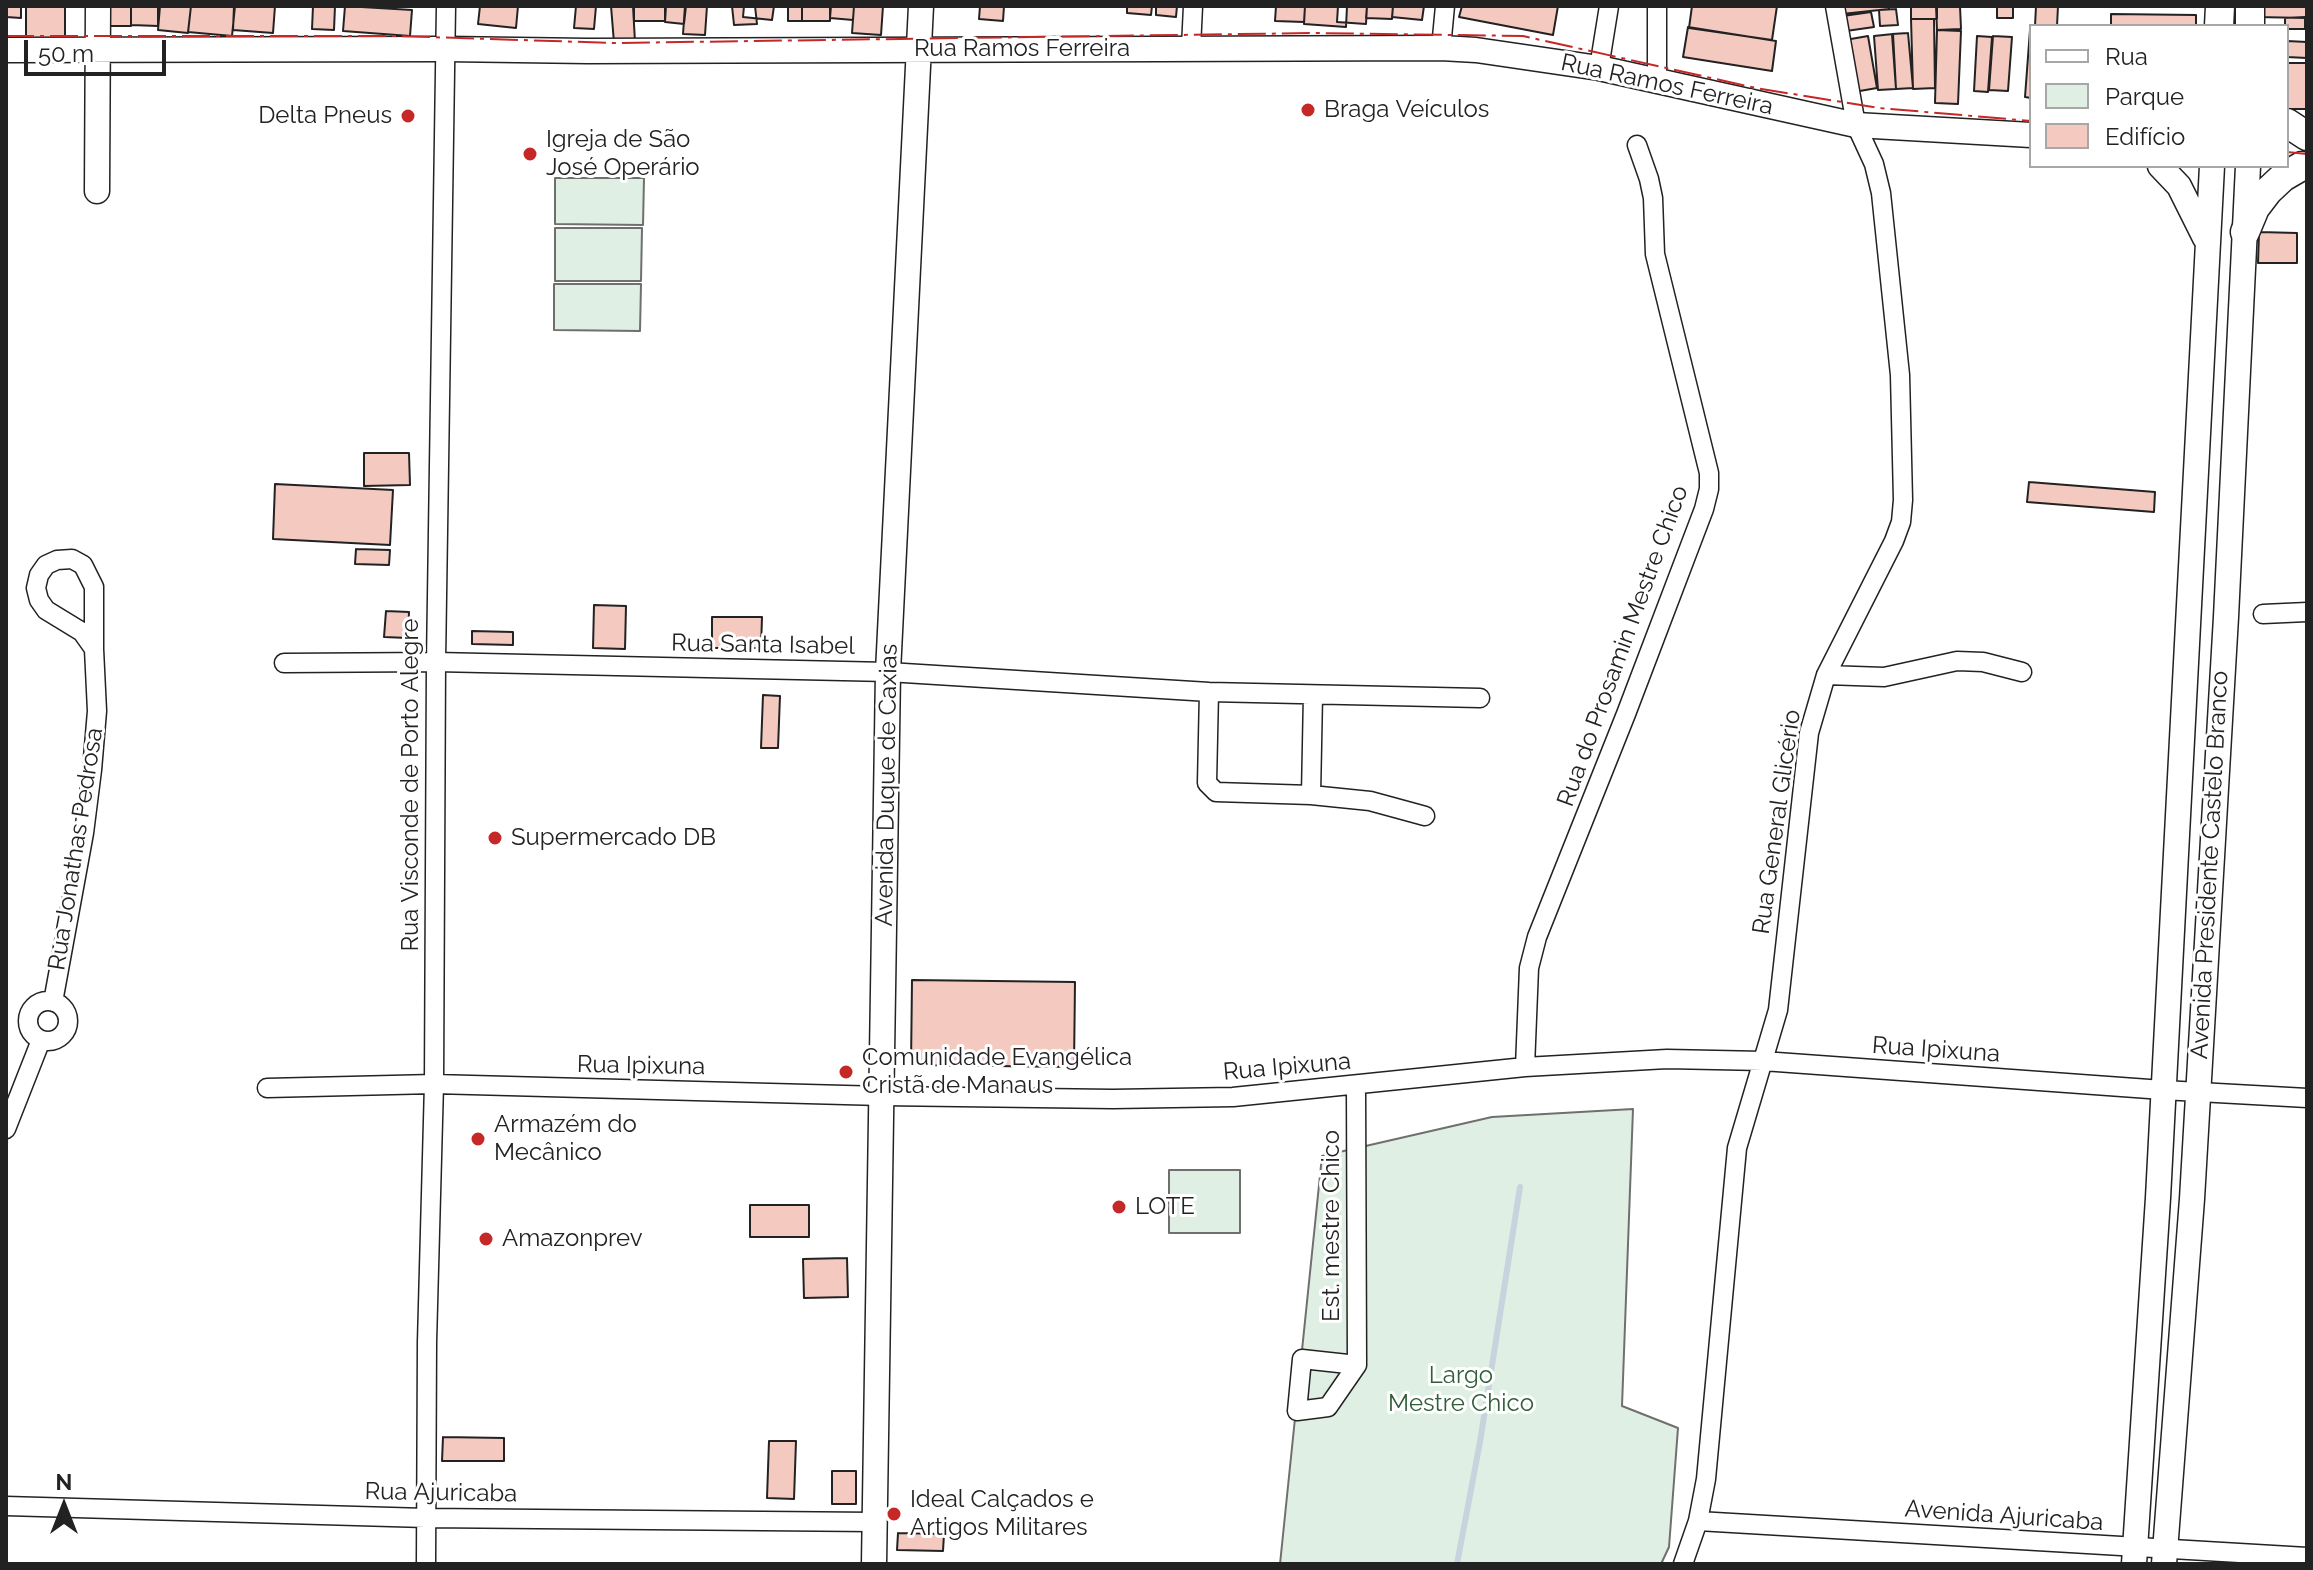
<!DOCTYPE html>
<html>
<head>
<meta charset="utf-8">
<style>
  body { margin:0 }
  #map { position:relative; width:2313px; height:1570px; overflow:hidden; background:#fff; font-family:Raleway,sans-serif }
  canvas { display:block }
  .frame { position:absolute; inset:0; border:8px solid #222; pointer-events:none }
  .legend { position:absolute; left:2029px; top:24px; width:260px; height:144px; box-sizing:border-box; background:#fff; border:2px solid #a7a7a7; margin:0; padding:10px 14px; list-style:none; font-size:24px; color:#222 }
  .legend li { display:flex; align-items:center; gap:16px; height:40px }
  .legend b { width:40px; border:2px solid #a7a7a7 }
  .north { position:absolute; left:24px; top:1466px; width:80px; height:80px; -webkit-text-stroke:6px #fff; paint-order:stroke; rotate:0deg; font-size:22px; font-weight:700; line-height:32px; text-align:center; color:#222 }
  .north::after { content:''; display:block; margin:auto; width:28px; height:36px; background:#222; clip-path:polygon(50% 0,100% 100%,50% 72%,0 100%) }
  .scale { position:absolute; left:24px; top:40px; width:142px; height:36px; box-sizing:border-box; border:4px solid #222; border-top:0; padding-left:10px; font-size:24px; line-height:28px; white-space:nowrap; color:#222; -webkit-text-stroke:6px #fff; paint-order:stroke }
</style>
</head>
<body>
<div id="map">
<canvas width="2313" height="1570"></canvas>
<div class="frame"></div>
<ul class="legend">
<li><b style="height:10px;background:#fff"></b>Rua</li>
<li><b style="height:22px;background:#e0efe3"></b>Parque</li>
<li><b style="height:22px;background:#f3c9c0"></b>Edifício</li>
</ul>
<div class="north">N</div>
<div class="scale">50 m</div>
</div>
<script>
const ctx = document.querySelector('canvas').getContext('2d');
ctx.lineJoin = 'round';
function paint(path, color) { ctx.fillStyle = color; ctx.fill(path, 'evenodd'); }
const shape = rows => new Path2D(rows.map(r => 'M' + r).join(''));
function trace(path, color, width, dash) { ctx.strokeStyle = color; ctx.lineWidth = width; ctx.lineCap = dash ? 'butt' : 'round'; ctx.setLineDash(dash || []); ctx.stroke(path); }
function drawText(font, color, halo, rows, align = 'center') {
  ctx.font = font + ' Raleway,sans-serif'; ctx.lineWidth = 6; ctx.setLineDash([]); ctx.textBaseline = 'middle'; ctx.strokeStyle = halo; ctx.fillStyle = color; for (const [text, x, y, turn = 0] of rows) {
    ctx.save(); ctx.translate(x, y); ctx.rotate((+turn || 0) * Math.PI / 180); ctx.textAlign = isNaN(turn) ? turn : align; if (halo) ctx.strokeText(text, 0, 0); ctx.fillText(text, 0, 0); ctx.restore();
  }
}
const green = shape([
  [555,178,644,178,643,225,555,224,555,178],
  [555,228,642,228,641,281,555,281,555,228],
  [554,284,641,284,640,331,554,330,554,284],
  [1633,1109,1622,1406,1678,1428,1669,1547,1661,1564,1280,1564,1322,1156,1492,1117,1633,1109],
  [1169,1170,1240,1170,1240,1233,1169,1233,1169,1170]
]);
const stream = shape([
  [1457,1564,1480,1442,1520,1187]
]);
const building = shape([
  [6,6,21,6,21,18,6,17,6,6],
  [26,6,65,6,65,39,26,39,26,6],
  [110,6,131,6,131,26,110,26,110,6],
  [131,6,158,6,158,26,131,25,131,6],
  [160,6,191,6,188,33,158,30,160,6],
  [191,6,235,6,232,36,188,32,191,6],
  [234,6,275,6,273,33,233,30,234,6],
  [313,6,335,6,334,30,312,29,313,6],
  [345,6,412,10,410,36,343,31,345,6],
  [480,6,518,6,516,28,478,24,480,6],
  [576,6,596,6,594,29,574,28,576,6],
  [611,6,633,6,635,42,614,43,611,6],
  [634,6,665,6,665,21,634,21,634,6],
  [666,6,686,6,684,24,665,22,666,6],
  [685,6,707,6,705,35,683,34,685,6],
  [732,6,755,6,757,24,734,25,732,6],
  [744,6,774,6,772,20,743,17,744,6],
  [788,6,802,6,802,21,788,21,788,6],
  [802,6,830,6,830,21,802,21,802,6],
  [831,6,854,6,853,20,830,18,831,6],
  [854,6,883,6,881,35,852,33,854,6],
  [980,6,1004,6,1003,21,979,19,980,6],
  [1127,6,1152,6,1151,15,1127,13,1127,6],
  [1156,6,1177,6,1176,17,1156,15,1156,6],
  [1276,6,1305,6,1304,22,1275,21,1276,6],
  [1305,6,1347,6,1346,27,1304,24,1305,6],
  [1338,6,1367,6,1366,24,1337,22,1338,6],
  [1367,6,1393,6,1392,19,1366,18,1367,6],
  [1393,6,1424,6,1422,20,1392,17,1393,6],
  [1462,6,1558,6,1553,35,1459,17,1462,6],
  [1692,6,1777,6,1772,40,1689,28,1692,6],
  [1841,6,1889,6,1889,9,1842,14,1841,6],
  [1911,6,1937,6,1937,19,1911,19,1911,6],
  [1936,6,1960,6,1961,29,1937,30,1936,6],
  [1997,6,2013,6,2013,18,1997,18,1997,6],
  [2036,6,2058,6,2057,26,2035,26,2036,6],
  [2256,6,2307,6,2307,18,2256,17,2256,6],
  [1896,9,1898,25,1880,26,1879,10,1896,9],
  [1871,12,1874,27,1846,31,1843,16,1871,12],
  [2111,14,2196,15,2196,26,2111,26,2111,14],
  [2305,17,2305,29,2287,29,2285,26,2285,18,2305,17],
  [1911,19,1934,19,1935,88,1913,89,1911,19],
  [1688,27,1776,41,1772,71,1683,57,1688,27],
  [1937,30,1961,31,1958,104,1935,103,1937,30],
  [2030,30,2031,31,2031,98,2025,97,2030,30],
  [1908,33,1913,88,1896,89,1892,34,1908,33],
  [1893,34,1896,89,1878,90,1874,36,1893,34],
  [1868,36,1877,88,1854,92,1845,40,1868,36],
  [1977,36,1992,37,1988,92,1974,91,1977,36],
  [1993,36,2012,37,2008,91,1989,90,1993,36],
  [2287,41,2307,42,2307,58,2287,57,2287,41],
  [2287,63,2307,63,2307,109,2287,109,2287,63],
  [2259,232,2297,233,2297,263,2258,263,2259,232],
  [364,453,409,453,410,485,364,486,364,453],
  [2029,482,2155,492,2154,512,2027,502,2029,482],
  [275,484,393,490,390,545,273,539,275,484],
  [356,549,390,550,389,565,355,564,356,549],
  [594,605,626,606,625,649,593,648,594,605],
  [386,611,409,612,408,638,384,637,386,611],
  [712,617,762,617,761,648,712,648,712,617],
  [472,631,513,632,513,645,472,644,472,631],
  [763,695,780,696,778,748,761,748,763,695],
  [912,980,1075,982,1074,1067,911,1065,912,980],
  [750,1205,809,1205,809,1237,750,1237,750,1205],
  [847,1258,848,1297,804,1298,803,1259,847,1258],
  [443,1437,504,1438,504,1461,442,1461,443,1437],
  [769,1441,796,1441,794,1499,767,1498,769,1441],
  [832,1471,856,1471,856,1504,832,1504,832,1471],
  [898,1533,944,1534,943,1551,897,1550,898,1533]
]);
const street = shape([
  [1191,48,1193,6],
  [1441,48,1445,6],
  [1599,68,1609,6],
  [1657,81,1657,6],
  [72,559,83,565,94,587,94,649,82,632,46,610,39,600,36,588,39,575,46,565,57,560,72,559],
  [2263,614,2307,612],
  [284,663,436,662,888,672,1209,692,1480,698],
  [1826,675,1884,677,1957,661,1983,662,2022,672],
  [1209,692,1207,783,1216,792,1311,795,1370,801,1425,816],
  [1311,795,1313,695],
  '28 1021a20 20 0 1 1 40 0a20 20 0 1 1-40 0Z',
  [53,1002,84,833,92,770,97,711,94,649],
  [1525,1067,1529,968,1537,937,1626,714,1704,509,1709,489,1709,473,1655,254,1653,198,1649,179,1637,145],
  [1356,1086,1357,1365,1302,1359,1297,1411,1328,1407,1357,1365],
  [267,1088,434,1084,882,1096,1113,1099,1233,1097,1525,1067,1667,1059,1763,1061,2163,1090,2307,1098],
  [6,1129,41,1040],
  [6,1506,426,1518,874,1522],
  [1698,1521,2307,1557],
  [426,1564,427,1342,434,1084,436,662,446,6],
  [1683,1564,1698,1521,1706,1479,1737,1148,1778,1010,1809,733,1826,675,1894,541,1901,522,1903,500,1900,375,1881,193,1874,164,1856,125,1835,6]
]);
const secondary = shape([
  [6,50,446,49,588,51,1441,48,1476,50,1599,68,1856,125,2031,135],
  [2160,166,2179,186,2205,238],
  [97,191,98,6],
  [874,1564,888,672,921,6],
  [2134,1564,2158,1198,2212,166],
  [2164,1564,2192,1199,2226,617,2248,166]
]);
const primary = shape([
  [2219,26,2220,6],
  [2250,26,2250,6],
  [2287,123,2307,136],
  [2245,232,2255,208,2268,191,2283,177,2302,166]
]);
const power = shape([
  [6,36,396,36,614,43,1316,33,1523,36,1756,88,1879,108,2031,121],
  [2287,152,2307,154]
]);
const markers = [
  [1308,110,8,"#c62828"],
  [408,116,8,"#c62828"],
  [530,154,8,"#c62828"],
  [495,838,8,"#c62828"],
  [846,1072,8,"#c62828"],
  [478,1139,8,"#c62828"],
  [1119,1207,8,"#c62828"],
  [486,1239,8,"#c62828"],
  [894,1514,8,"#c62828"]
];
const streetNames = [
  ["Rua Ramos Ferreira",1022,49],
  ["Rua Ramos Ferreira",1667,85,12],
  ["Rua Santa Isabel",763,645,1],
  ["Rua do Prosamin Mestre Chico",1623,646,-70],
  ["Rua Visconde de Porto Alegre",411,785,-90],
  ["Avenida Duque de Caxias",887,785,-89],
  ["Rua General Glicério",1777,822,-82],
  ["Rua Jonathas Pedrosa",76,849,-81],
  ["Avenida Presidente Castelo Branco",2210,865,-87],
  ["Rua Ipixuna",1936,1050,4],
  ["Rua Ipixuna",641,1066,1],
  ["Rua Ipixuna",1287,1067,-5],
  ["Est. mestre Chico",1332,1226,-90],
  ["Rua Ajuricaba",441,1493,1],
  ["Avenida Ajuricaba",2004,1516,4]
];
const poiNames = [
  ["Braga Veículos",1324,110],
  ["Delta Pneus",392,116,"right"],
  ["Igreja de São",546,140],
  ["José Operário",546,168],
  ["Supermercado DB",511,838],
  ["Comunidade Evangélica",862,1058],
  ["Cristã de Manaus",862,1086],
  ["Armazém do",494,1125],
  ["Mecânico",494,1153],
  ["LOTE",1135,1207],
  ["Amazonprev",502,1239],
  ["Ideal Calçados e",910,1500],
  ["Artigos Militares",910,1528]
];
const parkNames = [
  ["Largo",1461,1376],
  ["Mestre Chico",1461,1404]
];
paint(green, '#e0efe3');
trace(green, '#6f6f6f', 2);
trace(stream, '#c7d3dd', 6);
paint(building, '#f3c9c0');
trace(building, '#222', 2);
trace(street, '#222', 21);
trace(secondary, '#222', 27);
trace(primary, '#222', 31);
trace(street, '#fff', 18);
trace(secondary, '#fff', 24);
trace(primary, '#fff', 28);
trace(power, '#c62828', 2, [28, 6, 4, 6]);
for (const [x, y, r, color] of markers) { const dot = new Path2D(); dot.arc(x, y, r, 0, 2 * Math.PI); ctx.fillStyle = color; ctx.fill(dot); trace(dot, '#fff', 3); }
drawText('24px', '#222', '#fff', streetNames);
drawText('24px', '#222', '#fff', poiNames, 'left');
drawText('24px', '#2f5e38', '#fff', parkNames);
</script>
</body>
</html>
